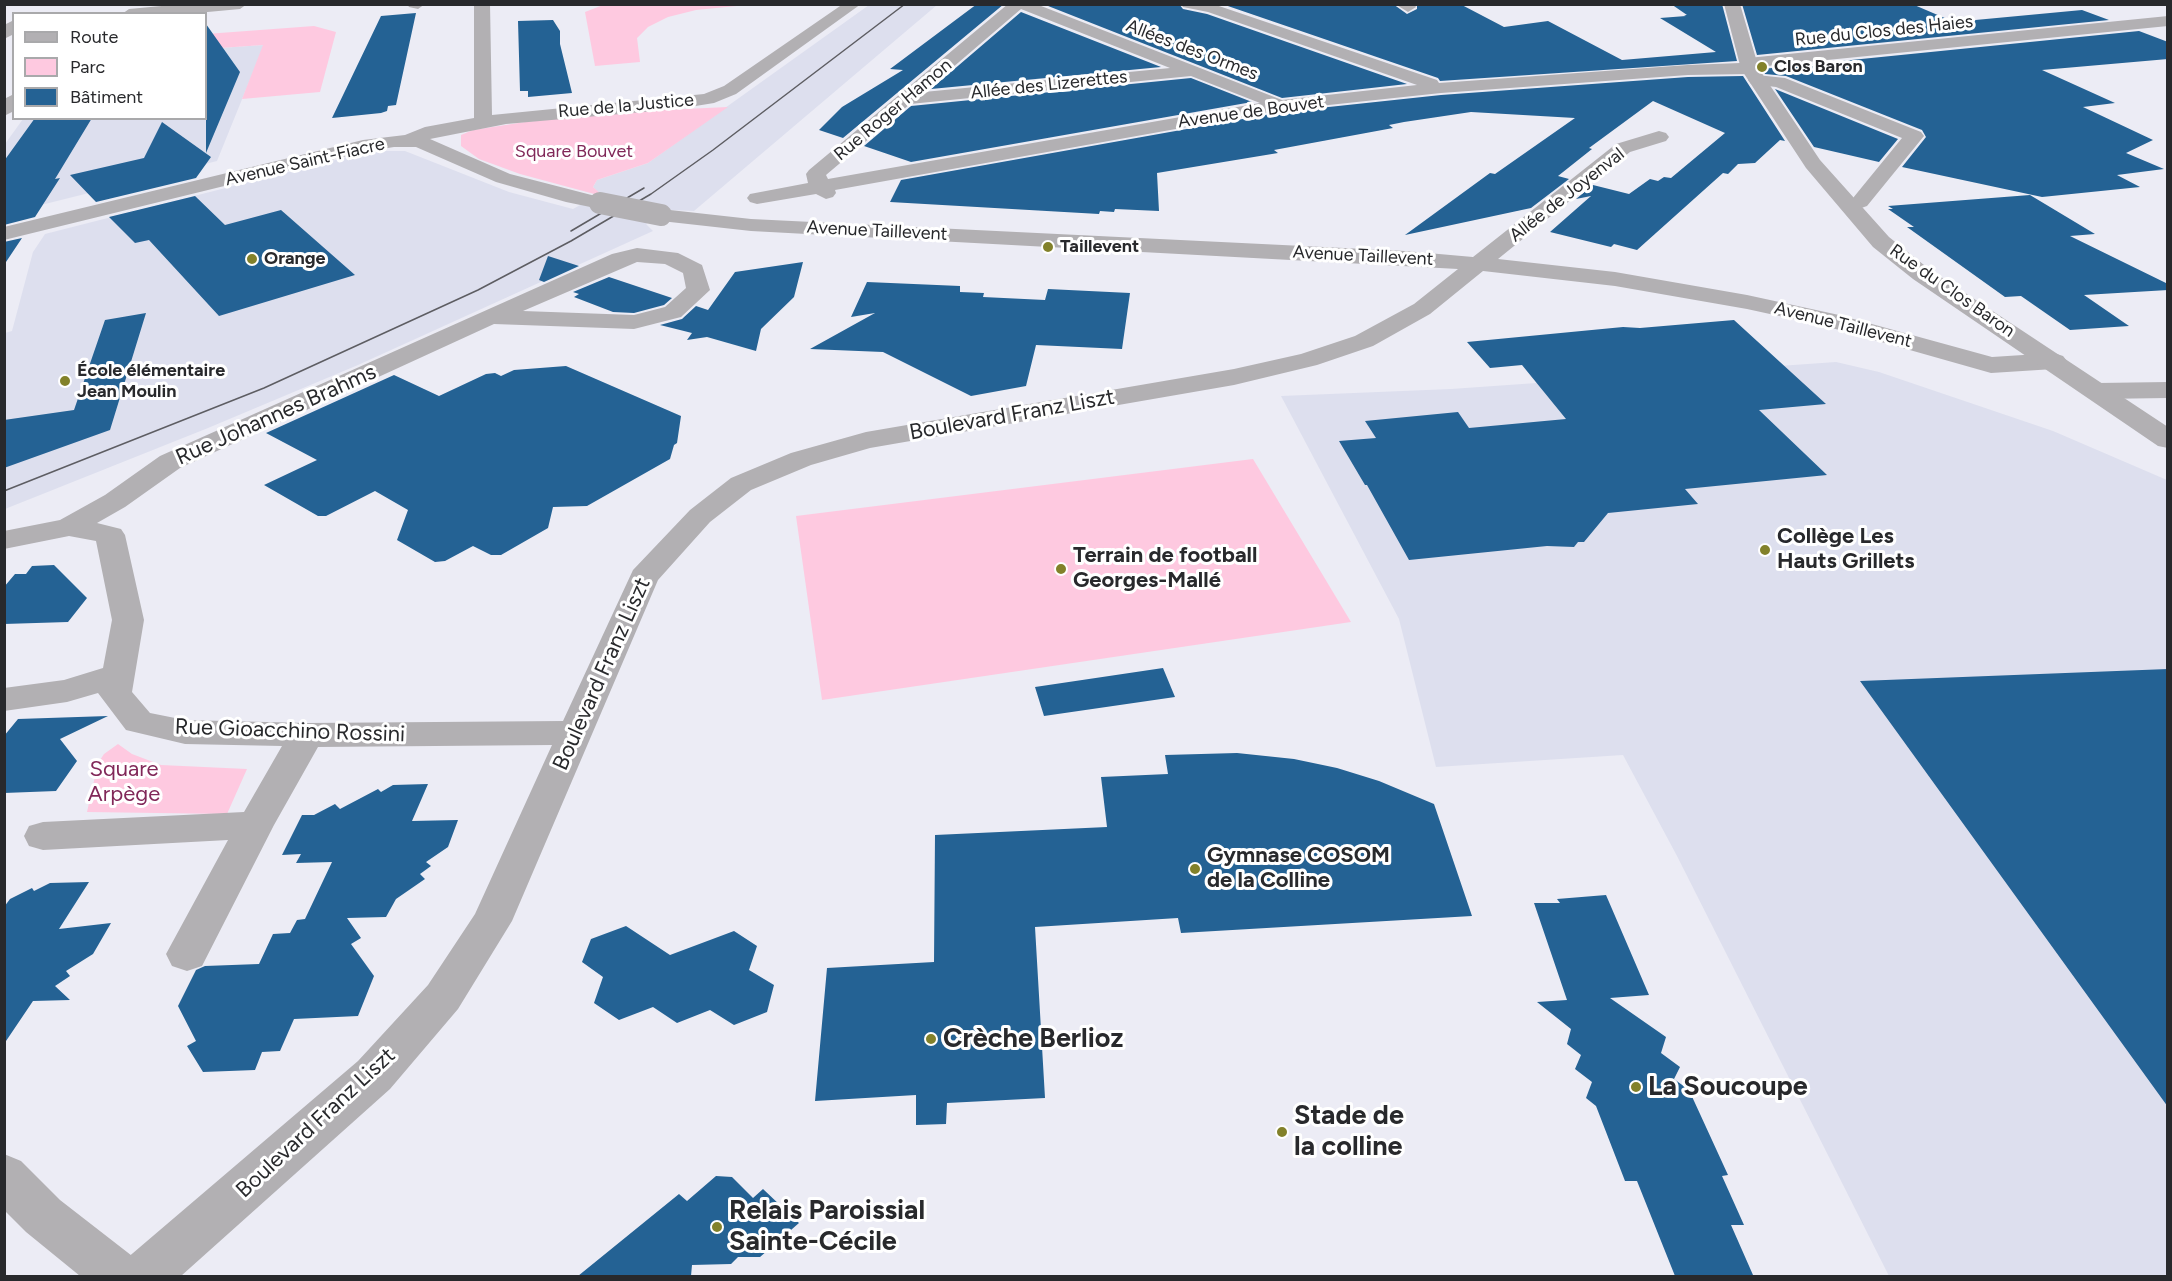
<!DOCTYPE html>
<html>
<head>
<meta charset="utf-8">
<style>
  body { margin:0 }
  #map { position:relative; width:2172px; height:1281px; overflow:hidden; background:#ececf5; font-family:Figtree,sans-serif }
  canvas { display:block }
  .frame { position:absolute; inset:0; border:6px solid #28292c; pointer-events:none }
  .legend { position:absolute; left:12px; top:12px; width:195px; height:108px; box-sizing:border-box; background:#fff; border:2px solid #a9a9ab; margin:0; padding:8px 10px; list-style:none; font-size:18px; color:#28292c }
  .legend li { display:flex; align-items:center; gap:12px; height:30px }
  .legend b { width:30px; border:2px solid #a9a9ab }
</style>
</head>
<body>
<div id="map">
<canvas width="2172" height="1281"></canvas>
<div class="frame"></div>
<ul class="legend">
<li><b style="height:8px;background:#b2b0b3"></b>Route</li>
<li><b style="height:16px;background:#fec9e0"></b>Parc</li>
<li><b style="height:16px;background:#246294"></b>Bâtiment</li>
</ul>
</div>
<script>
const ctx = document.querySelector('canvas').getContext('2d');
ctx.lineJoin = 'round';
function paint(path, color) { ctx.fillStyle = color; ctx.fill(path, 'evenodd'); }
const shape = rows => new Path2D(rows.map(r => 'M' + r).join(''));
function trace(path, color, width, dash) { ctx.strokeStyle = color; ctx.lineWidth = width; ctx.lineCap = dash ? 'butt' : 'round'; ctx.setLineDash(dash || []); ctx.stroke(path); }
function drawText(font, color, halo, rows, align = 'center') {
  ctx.font = font + ' Figtree,sans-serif'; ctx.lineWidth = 6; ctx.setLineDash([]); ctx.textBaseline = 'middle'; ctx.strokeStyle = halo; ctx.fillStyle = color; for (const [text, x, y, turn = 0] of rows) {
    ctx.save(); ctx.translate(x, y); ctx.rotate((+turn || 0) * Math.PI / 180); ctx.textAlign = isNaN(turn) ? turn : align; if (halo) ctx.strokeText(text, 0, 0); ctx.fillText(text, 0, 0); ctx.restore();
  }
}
const built = shape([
  [869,5,937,5,694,211,672,210,646,224,653,231,358,365,208,428,5,509,5,333,12,331,33,252,45,234,359,154,380,151,405,151,509,192,573,209,600,194,593,187,597,180,648,163],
  [264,45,217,161,5,214,5,144,23,119,206,118,206,49],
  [1836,362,1879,372,2053,431,2167,480,2167,1276,1889,1276,1677,856,1623,755,1436,767,1399,619,1281,396,1451,389]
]);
const green = shape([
  [603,5,603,4,747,5,696,10,668,17,648,27,637,38,640,62,595,66,585,12],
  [314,26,336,32,320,92,242,99,263,45,206,49,206,34],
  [728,107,648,163,597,180,593,187,601,194,598,195,520,174,479,159,461,146,461,135,473,130,525,122,619,112],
  [1253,459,1351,622,822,700,796,516],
  [118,744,132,754,161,765,247,769,227,814,87,812,98,763,104,754]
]);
const building = shape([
  [977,4,1004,4,843,138,819,130,842,107,903,70,890,69],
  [1043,4,1179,4,1183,9,1207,14,1407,84,1282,98],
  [1222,4,1393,4,1407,14,1417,9,1417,4,1460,4,1504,27,1548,21,1622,60,1716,52,1660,18,1686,16,1684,15,1687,15,1671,4,1722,4,1737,61,1440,81,1438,78],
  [1742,4,1912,4,1954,22,2082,10,2109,20,1757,55],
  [1021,12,1161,67,931,89],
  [416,13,396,105,388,106,387,111,381,113,332,118,381,16],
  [553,20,560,31,560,44,572,93,528,97,528,91,520,91,518,21],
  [206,24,240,72,206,153],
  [2139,31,2168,42,2168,59,2042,70,2115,103,2083,107,2153,140,2126,153,2164,169,2117,175,2140,187,2042,197,1902,167,1926,137,1922,130,1786,76,1765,74,1762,69],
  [1743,76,1785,141,1780,140,1755,163,1738,164,1728,174,1723,173,1637,250,1614,244,1611,247,1550,232,1591,196,1576,199,1593,185,1629,194,1650,179,1658,181,1664,177,1671,178,1725,133,1653,101,1589,148,1592,149,1558,176,1569,179,1531,208,1405,235,1490,173,1495,174,1575,118,1471,112,1404,122,1389,125,1393,128,1274,150,1278,153,1157,173,1159,211,1115,209,1114,212,1100,211,1099,214,890,202,901,180,1282,112,1441,95,1688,77],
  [1191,78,1252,102,911,162,864,146,911,106],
  [1775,89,1898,139,1879,162,1814,147],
  [35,118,92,118,55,179,60,178,35,217,4,225,4,161],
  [162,122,211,157,196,178,96,202,70,175,144,158],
  [2030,195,2095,234,2070,236,2168,284,2168,290,2084,295,2129,326,2070,330,2021,296,2005,297,1907,227,1914,227,1888,209,1893,209,1888,206],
  [195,196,225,225,281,210,355,275,219,316,149,240,135,243,109,217],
  [22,238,4,265,4,242],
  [548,256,579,266,544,282,539,280],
  [803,262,794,297,761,329,756,351,707,337,687,340,692,333,660,325,682,319,696,306,708,310,735,272],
  [609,277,672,298,664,305,634,313,613,312,574,297,579,294,573,292],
  [867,282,960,286,960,292,984,293,983,297,1045,300,1048,289,1130,293,1122,349,1036,345,1026,386,971,396,883,352,810,349,875,313,851,317],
  [146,313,110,430,4,468,4,420,74,410,105,320],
  [1734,320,1826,404,1759,410,1827,475,1685,489,1698,504,1608,513,1584,542,1578,542,1574,547,1547,546,1409,560,1367,485,1365,485,1339,441,1376,438,1365,421,1458,412,1469,428,1566,419,1522,365,1490,368,1467,342,1623,327,1640,328],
  [566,366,681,416,677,443,674,445,670,459,587,506,553,507,548,528,501,555,491,555,473,546,445,561,435,562,397,540,408,510,375,491,326,516,318,516,264,485,317,460,266,433,394,375,439,396,486,374,495,373,501,376,514,370],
  [54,565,87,598,68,622,4,624,4,587,15,574,26,574,32,566],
  [1163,668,1175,697,1044,716,1035,687],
  [2168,669,2168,1107,1860,681],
  [108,716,60,739,77,761,56,791,4,793,4,736,18,719],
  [1237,753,1294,759,1337,768,1379,781,1434,804,1472,916,1181,933,1178,918,1035,927,1045,1098,947,1103,946,1124,916,1125,916,1095,815,1101,827,968,934,962,935,835,1107,827,1101,777,1168,774,1165,755],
  [428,784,412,821,458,820,448,847,426,862,431,866,420,874,425,879,396,899,386,917,347,918,361,938,351,944,374,976,358,1016,294,1019,280,1051,262,1052,255,1070,203,1072,187,1046,196,1041,178,1006,196,970,205,966,259,964,273,934,290,933,297,920,305,919,332,862,296,863,301,854,282,855,302,815,314,815,335,804,340,809,378,789,381,792,393,785],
  [89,882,59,929,111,923,93,954,66,971,70,976,55,986,70,1000,33,1001,4,1044,4,907,10,899,32,888,34,891,50,883],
  [1606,895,1649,995,1610,998,1666,1037,1661,1053,1680,1067,1674,1079,1689,1090,1728,1175,1722,1176,1744,1225,1731,1225,1753,1275,1675,1276,1637,1181,1625,1181,1596,1106,1586,1098,1592,1082,1575,1069,1581,1055,1567,1044,1571,1029,1537,1002,1567,1000,1534,903,1560,903,1557,899],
  [626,926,670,955,734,931,757,946,749,970,774,985,767,1012,734,1025,710,1010,677,1023,653,1007,619,1020,594,1003,603,977,582,962,591,939],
  [716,1176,732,1177,753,1198,763,1189,799,1223,760,1257,738,1257,731,1264,692,1265,691,1276,578,1276,679,1194,687,1201]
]);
const minor = shape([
  [183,4,247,4,240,9,186,14,122,14,129,9,183,4],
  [407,4,425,4,418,9,409,7,407,4],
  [474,4,490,4,492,115,704,94,724,86,843,4,861,4,736,94,714,103,677,109,506,124,430,139,510,174,607,199,610,203,607,207,600,209,566,202,496,182,416,147,394,147,363,152,4,240,4,227,363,140,405,135,425,127,474,118,474,4],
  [1008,4,1036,4,1282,100,1417,85,1208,12,1183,7,1181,4,1216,5,1437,80,1439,83,1688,65,1740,63,1742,59,1748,58,2168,16,2168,26,1757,67,1756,73,1750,74,1688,75,1441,93,1282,110,835,190,836,193,833,197,826,199,816,194,757,204,750,202,747,198,750,194,808,183,806,174,809,170,1008,4],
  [1021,9,1170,68,924,92,1021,9],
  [1191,76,1260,103,828,179,826,175,910,104,1191,76],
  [1395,4,1414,4,1416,7,1408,12,1395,4],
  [14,20,14,34,4,39,4,25,14,20],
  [1757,75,1785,78,1921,132,1924,136,1867,206,1850,212,1843,210,1840,206,1843,202,1853,198,1902,138,1776,87,1751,84,1748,80,1751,76,1757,75],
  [14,94,14,111,4,116,4,99,14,94],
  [1659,131,1666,133,1669,137,1666,141,1630,152,1498,259,1615,272,1747,295,1839,315,1992,357,2054,353,2063,356,2067,361,2063,366,2054,369,1991,373,1825,326,1747,309,1615,286,1483,271,1430,314,1373,346,1317,365,1234,385,870,448,811,465,751,490,710,522,658,580,512,921,458,1009,390,1089,181,1276,119,1276,126,1259,358,1061,428,985,475,914,552,745,318,747,274,825,202,966,187,971,172,966,166,954,228,840,43,850,29,846,24,836,29,826,43,822,244,812,282,746,185,744,126,730,98,693,67,702,4,711,4,688,64,680,103,668,112,620,96,541,69,536,4,549,4,531,60,520,105,495,160,456,612,254,637,248,678,253,702,265,710,290,681,317,634,329,494,324,180,468,125,507,97,523,121,529,125,535,144,620,132,692,150,713,185,720,307,723,563,721,633,570,690,510,731,478,791,453,866,432,1234,369,1301,354,1355,336,1414,304,1458,269,751,231,661,221,653,220,650,215,653,210,661,209,751,219,1405,251,1473,257,1616,144,1659,131],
  [637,262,665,264,683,273,686,288,665,307,634,315,523,311,637,262],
  [2168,382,2168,398,2098,399,2089,397,2085,391,2089,385,2098,383,2168,382]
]);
const tertiary = shape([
  [1724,4,1740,4,1759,69,1820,160,1889,237,1929,269,2168,427,2168,448,2158,446,1913,279,1873,247,1806,168,1741,69,1724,4],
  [4,1154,21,1161,60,1200,136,1259,143,1276,80,1276,26,1232,4,1210,4,1154]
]);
const tram = shape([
  [571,231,644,188],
  [4,491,264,388,478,290,571,241,651,194,713,150,905,4]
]);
const minorBridge = shape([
  [600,203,661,215]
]);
const markers = [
  [1762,67,6,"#82812a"],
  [1048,247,6,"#82812a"],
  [252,259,6,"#82812a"],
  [65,381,6,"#82812a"],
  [1765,550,6,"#82812a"],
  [1061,569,6,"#82812a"],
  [1195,869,6,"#82812a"],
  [931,1039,6,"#82812a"],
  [1636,1087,6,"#82812a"],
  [1282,1132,6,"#82812a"],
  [717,1227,6,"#82812a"]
];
const farStreetnames = [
  ["Rue du Clos des Haies",1884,31,-6],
  ["Allées des Ormes",1192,50,21],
  ["Allée des Lizerettes",1049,85,-6],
  ["Rue de la Justice",626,106,-5],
  ["Rue Roger Hamon",893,110,-40],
  ["Avenue de Bouvet",1251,112,-8],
  ["Avenue Saint-Fiacre",305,162,-13],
  ["Allée de Joyenval",1567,195,-38],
  ["Avenue Taillevent",877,231,3],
  ["Avenue Taillevent",1363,256,3],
  ["Rue du Clos Baron",1952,291,35],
  ["Avenue Taillevent",1843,325,14]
];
const farPoinames = [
  ["Clos Baron",1774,67],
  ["Taillevent",1060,247],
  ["Orange",264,259],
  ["École élémentaire",77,371],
  ["Jean Moulin",77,392]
];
const farParknames = [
  ["Square Bouvet",574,152]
];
const streetNames = [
  ["Rue Johannes Brahms",276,415,-24],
  ["Boulevard Franz Liszt",1012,415,-10],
  ["Boulevard Franz Liszt",602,674,-66],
  ["Rue Gioacchino Rossini",290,731,2],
  ["Boulevard Franz Liszt",316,1123,-43]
];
const poiNames = [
  ["Collège Les",1777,537],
  ["Hauts Grillets",1777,562],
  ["Terrain de football",1073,556],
  ["Georges-Mallé",1073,581],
  ["Gymnase COSOM",1207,856],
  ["de la Colline",1207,881]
];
const parkNames = [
  ["Square",124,770],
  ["Arpège",124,795]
];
const nearPoinames = [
  ["Crèche Berlioz",943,1039],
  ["La Soucoupe",1648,1087],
  ["Stade de",1294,1116],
  ["la colline",1294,1147],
  ["Relais Paroissial",729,1211],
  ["Sainte-Cécile",729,1242]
];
paint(built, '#dddfee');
paint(green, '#fec9e0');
paint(building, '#246294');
paint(minor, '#b2b0b3');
paint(tertiary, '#b2b0b3');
trace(tram, '#5d5d62', 1.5);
trace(minorBridge, '#b2b0b3', 22);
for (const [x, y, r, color] of markers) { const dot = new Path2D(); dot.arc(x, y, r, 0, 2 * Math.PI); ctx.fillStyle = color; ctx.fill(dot); trace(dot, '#fff', 2); }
drawText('18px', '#28292c', '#fff', farStreetnames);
drawText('bold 18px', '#28292c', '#fff', farPoinames, 'left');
drawText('18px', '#812859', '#fff', farParknames);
drawText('22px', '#28292c', '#fff', streetNames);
drawText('bold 22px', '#28292c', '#fff', poiNames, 'left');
drawText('22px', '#812859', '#fff', parkNames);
drawText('bold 27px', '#28292c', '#fff', nearPoinames, 'left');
</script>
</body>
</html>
